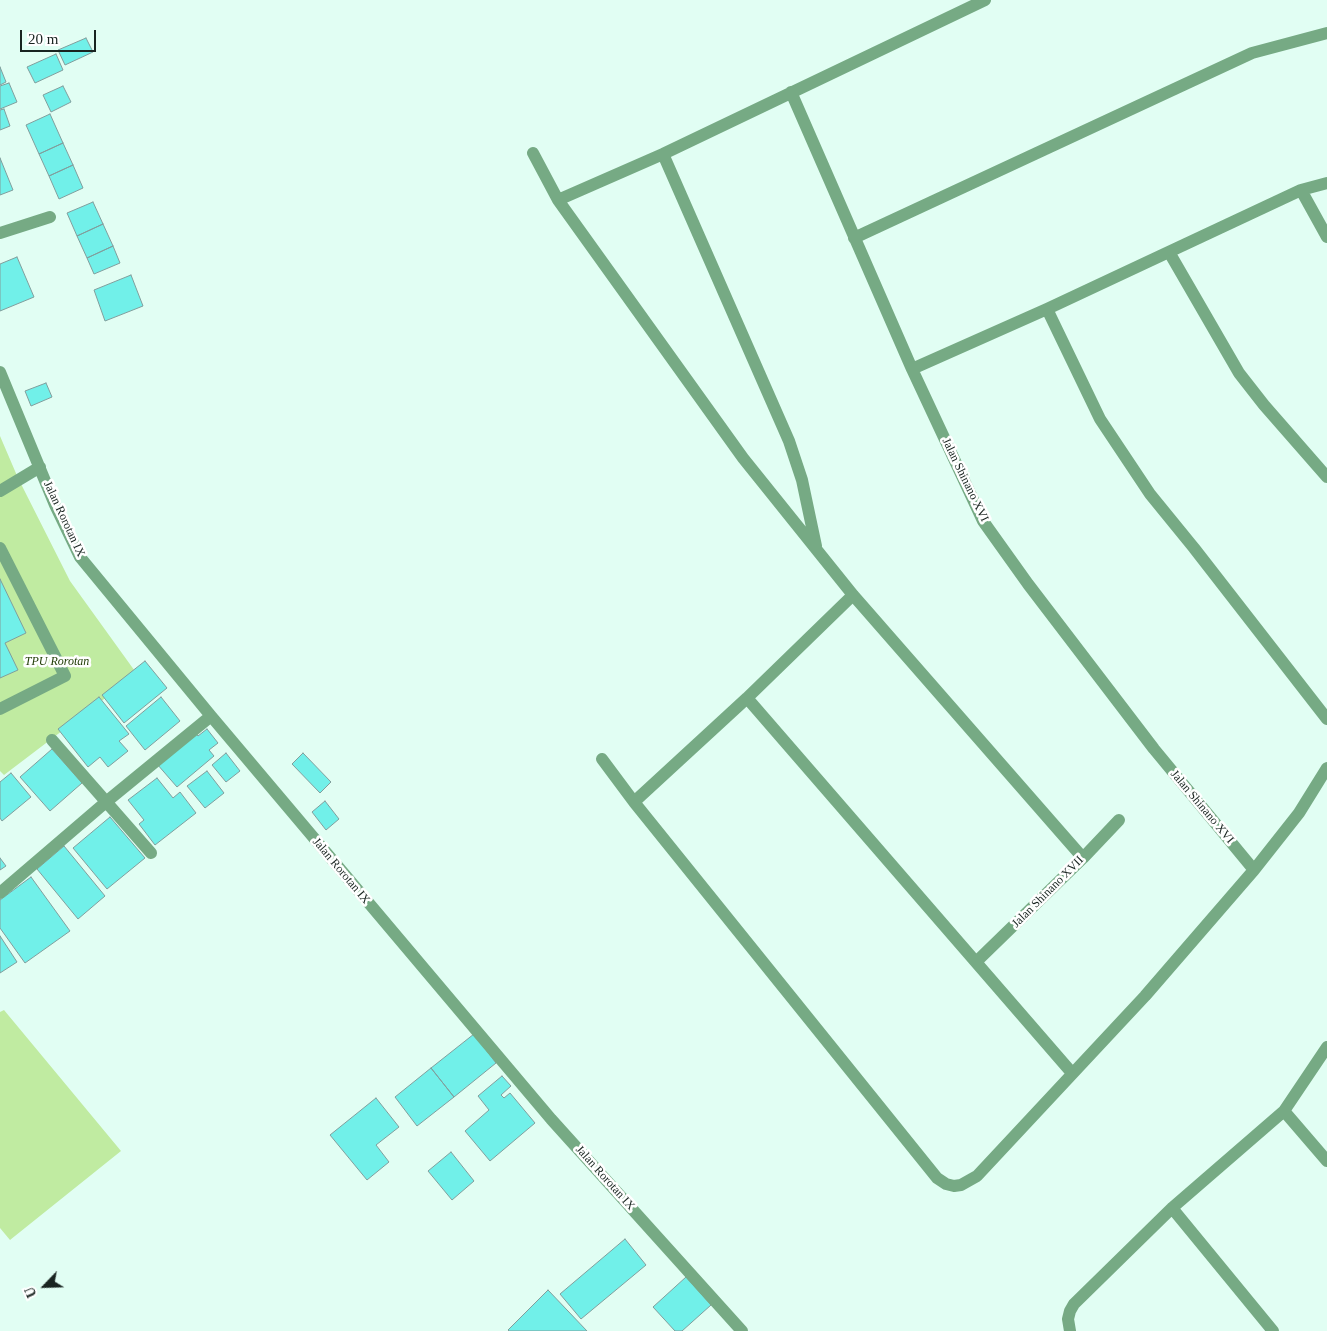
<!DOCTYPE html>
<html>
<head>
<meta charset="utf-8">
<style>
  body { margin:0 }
  #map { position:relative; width:1327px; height:1331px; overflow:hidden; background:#e1fef3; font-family:"Times New Roman",serif }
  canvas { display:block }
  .north { position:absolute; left:20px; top:1261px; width:50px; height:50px; -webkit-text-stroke:4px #fff; paint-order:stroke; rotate:246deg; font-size:14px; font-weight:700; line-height:20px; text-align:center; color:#192420 }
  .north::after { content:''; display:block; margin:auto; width:18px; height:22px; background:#192420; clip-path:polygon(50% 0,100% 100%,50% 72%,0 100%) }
  .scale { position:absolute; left:20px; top:30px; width:76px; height:22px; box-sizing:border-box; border:2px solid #192420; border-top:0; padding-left:6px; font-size:15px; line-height:18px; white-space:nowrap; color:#192420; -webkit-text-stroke:4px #fff; paint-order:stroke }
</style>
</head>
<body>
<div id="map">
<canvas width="1327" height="1331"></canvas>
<div class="north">U</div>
<div class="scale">20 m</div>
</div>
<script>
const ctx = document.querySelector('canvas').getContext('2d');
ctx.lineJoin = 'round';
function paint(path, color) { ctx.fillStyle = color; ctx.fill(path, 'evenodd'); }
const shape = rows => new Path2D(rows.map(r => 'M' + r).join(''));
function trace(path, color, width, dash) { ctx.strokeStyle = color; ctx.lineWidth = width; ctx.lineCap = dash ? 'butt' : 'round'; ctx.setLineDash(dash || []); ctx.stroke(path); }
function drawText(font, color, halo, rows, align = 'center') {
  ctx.font = font + ' "Times New Roman",serif'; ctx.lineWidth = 5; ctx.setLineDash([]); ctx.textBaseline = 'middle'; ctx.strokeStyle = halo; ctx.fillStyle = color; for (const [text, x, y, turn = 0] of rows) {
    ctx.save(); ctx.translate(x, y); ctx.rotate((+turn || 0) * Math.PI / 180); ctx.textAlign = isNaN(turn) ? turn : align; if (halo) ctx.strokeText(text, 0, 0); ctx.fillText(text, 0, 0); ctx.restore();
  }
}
const green = shape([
  [0,436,18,478,70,581,137,674,4,775,0,771],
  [4,1010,121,1151,10,1240,0,1228,0,1012]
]);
const building = shape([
  [86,38,93,52,65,65,58,50,86,38],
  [56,54,63,70,35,83,27,67,56,54],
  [0,67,6,82,0,85,0,67],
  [9,83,17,102,0,109,0,86,9,83],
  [63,86,71,102,51,112,43,95,63,86],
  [4,109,10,126,0,130,0,110,4,109],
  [50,114,63,143,39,154,26,125,50,114],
  [63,143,73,165,49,176,39,154,63,143],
  [0,158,13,190,0,195,0,158],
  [73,165,83,188,59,199,49,176,73,165],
  [93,202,103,224,77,236,67,213,93,202],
  [103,224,113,246,87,258,77,236,103,224],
  [113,246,120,263,94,274,87,258,113,246],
  [17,257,34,297,0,311,0,264,17,257],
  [131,275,143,306,105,321,94,290,131,275],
  [46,383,52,397,31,406,25,391,46,383],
  [0,579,26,633,5,643,18,670,0,678,0,579],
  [145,661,167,688,124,723,102,695,145,661],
  [99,697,129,734,119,741,128,751,108,767,100,757,88,767,58,729,99,697],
  [161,697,180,721,145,750,126,726,161,697],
  [207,729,218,743,209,750,214,756,177,787,157,764,195,732,198,736,207,729],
  [52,749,82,783,50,811,20,777,52,749],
  [226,753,240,771,226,782,212,765,226,753],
  [303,753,331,782,320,793,292,764,303,753],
  [207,771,224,793,205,808,187,786,207,771],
  [11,773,31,797,2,821,0,818,0,782,11,773],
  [157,778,173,798,180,792,196,813,155,845,139,824,144,820,128,800,157,778],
  [325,801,339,819,326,830,312,812,325,801],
  [110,817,145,858,107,889,73,848,110,817],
  [64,846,105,896,78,919,37,869,64,846],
  [0,858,6,866,0,870,0,858],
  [31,877,70,931,25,963,0,928,0,900,31,877],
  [0,936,17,962,0,973,0,936],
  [474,1034,496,1063,454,1097,431,1068,474,1034],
  [431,1068,454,1097,417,1126,395,1097,431,1068],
  [502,1076,511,1086,501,1095,504,1098,510,1093,535,1123,490,1161,465,1131,489,1110,478,1096,502,1076],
  [376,1098,399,1127,376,1145,389,1162,367,1180,330,1135,376,1098],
  [451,1152,474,1181,452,1200,428,1171,451,1152],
  [625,1239,646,1265,581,1319,560,1294,625,1239],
  [686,1277,711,1305,682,1331,675,1331,653,1307,686,1277],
  [548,1290,587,1331,509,1331,508,1330,548,1290]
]);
const minor = shape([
  [791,92,912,369,983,521,1028,584,1154,749,1254,870],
  [533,153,558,200,743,458,853,595,1083,858],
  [663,154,789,441,802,480,816,546],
  [1301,190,1327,237],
  [558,200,663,154,985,0],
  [0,233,50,217],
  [854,238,1252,53,1327,33],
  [1169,252,1239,373,1264,405,1327,477],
  [1047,309,1100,419,1150,494,1194,548,1327,719],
  [912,369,1047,309,1301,190,1327,183],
  [0,372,55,505,80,557,211,716,551,1119,742,1331],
  [0,491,40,467],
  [0,548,65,676,0,709],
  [747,698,1072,1073],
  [52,740,151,853],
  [602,759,634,802,937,1178,946,1184,954,1186,961,1185,977,1176,1145,996,1254,870,1299,813,1327,768],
  [634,802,747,698,853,595],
  [0,893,106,802,211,716],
  [976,962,1083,858,1119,820],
  [1284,1111,1327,1161],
  [1172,1208,1273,1331],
  [1070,1331,1068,1319,1070,1311,1074,1304,1172,1208,1284,1111,1327,1047]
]);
const streetNames = [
  ["Jalan Shinano XVI",965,480,64],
  ["Jalan Rorotan IX",64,519,65],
  ["Jalan Shinano XVI",1202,807,50],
  ["Jalan Rorotan IX",341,871,50],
  ["Jalan Shinano XVII",1048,892,-45],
  ["Jalan Rorotan IX",605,1178,48]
];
const parkNames = [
  ["TPU Rorotan",57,662]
];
paint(green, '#c0eba1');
paint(building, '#71f0e9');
trace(building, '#819e9c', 1);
trace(minor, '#76aa84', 12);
drawText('12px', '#192420', '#fff', streetNames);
drawText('italic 12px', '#233f08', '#fff', parkNames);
</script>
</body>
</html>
